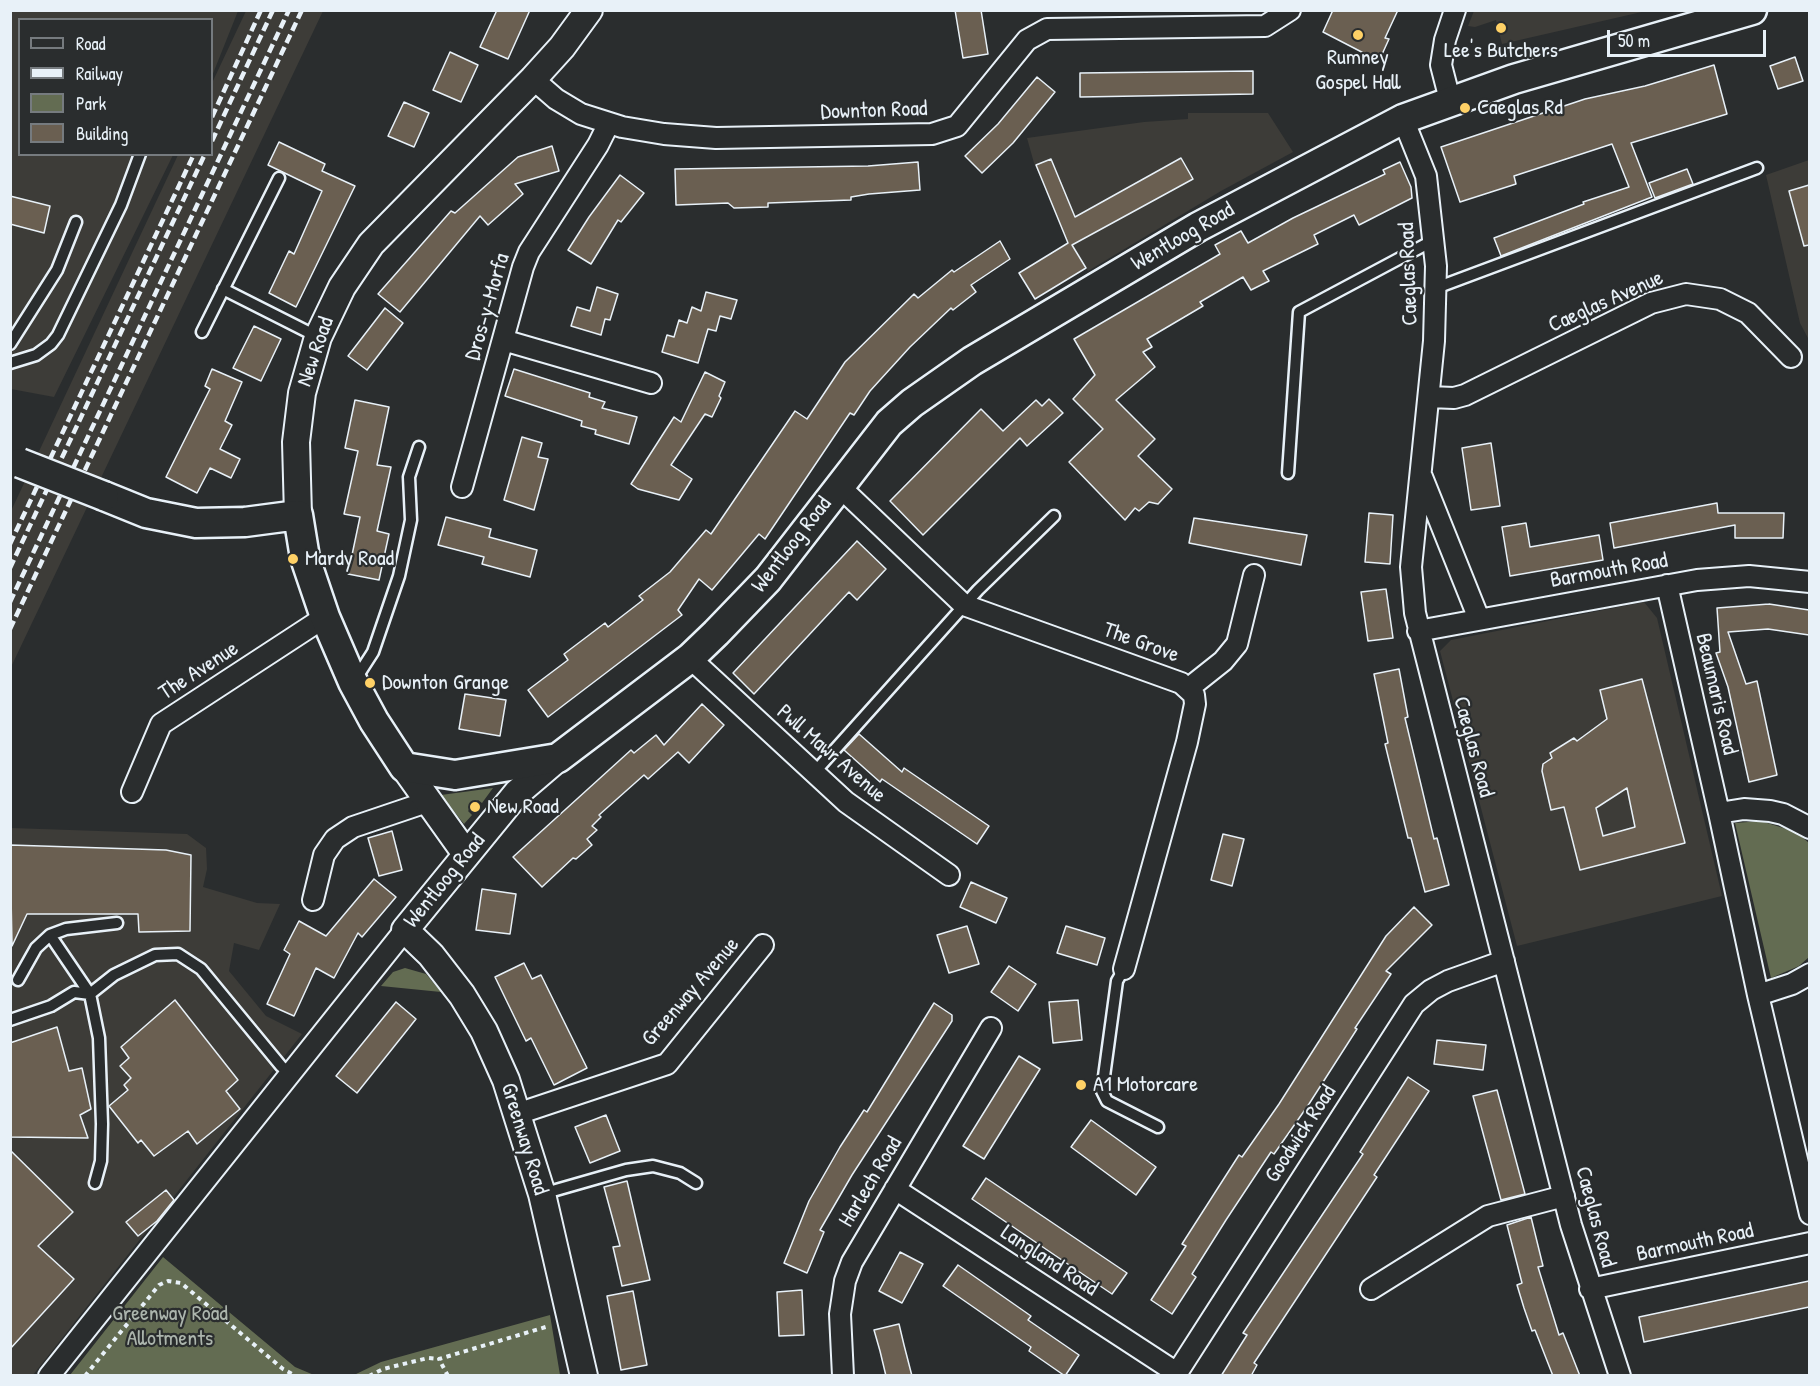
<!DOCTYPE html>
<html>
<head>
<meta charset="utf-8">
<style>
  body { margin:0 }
  #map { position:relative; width:1820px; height:1386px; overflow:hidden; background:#2a2d2e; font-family:"Patrick Hand",sans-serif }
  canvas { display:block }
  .frame { position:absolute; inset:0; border:12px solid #e8f1f8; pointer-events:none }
  .legend { position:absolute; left:18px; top:18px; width:195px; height:138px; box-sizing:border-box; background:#2a2d2e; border:2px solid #767b7f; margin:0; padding:8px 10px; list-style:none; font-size:18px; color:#e8f1f8 }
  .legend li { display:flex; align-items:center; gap:12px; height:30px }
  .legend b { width:30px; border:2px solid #767b7f }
  .scale { position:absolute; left:1607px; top:30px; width:159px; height:27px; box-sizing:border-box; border:3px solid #e8f1f8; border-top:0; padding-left:8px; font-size:18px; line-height:21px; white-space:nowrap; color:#e8f1f8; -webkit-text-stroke:4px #2a2d2e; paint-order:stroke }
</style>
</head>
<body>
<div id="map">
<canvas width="1820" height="1386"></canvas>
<div class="frame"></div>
<ul class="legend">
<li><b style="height:8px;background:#2a2d2e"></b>Road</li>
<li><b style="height:8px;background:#e8f1f8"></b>Railway</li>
<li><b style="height:16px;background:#636c52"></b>Park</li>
<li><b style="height:16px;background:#6a5f51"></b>Building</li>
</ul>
<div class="scale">50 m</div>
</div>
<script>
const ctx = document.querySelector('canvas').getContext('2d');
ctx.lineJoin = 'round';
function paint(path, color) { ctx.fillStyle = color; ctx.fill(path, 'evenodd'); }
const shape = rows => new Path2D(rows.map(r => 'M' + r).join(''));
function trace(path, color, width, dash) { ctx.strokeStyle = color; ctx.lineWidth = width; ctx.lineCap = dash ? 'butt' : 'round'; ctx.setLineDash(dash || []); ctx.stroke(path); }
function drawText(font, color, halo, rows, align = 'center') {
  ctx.font = font + ' "Patrick Hand",sans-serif'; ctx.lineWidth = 4.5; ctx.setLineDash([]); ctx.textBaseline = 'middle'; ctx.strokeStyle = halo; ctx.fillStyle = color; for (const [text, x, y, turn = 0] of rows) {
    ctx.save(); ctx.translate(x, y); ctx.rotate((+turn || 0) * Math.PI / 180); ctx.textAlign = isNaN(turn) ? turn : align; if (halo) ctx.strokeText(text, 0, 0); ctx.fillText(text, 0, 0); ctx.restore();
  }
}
const built = shape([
  [10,11,238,11,212,76,212,20,20,20,20,154,173,155,54,397,11,389],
  [246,11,323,11,11,667,11,511,178,155,212,154,212,83],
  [1474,11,1474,10,1646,11,1502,44,1496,20,1475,27,1468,26],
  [1188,113,1268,113,1293,152,1221,191,1088,271,1068,238,1034,163,1027,138,1144,122,1188,119],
  [1809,160,1809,340,1800,323,1766,175],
  [1644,602,1657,618,1722,896,1517,946,1440,651,1451,640],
  [11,828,187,834,206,848,207,869,203,887,257,903,280,904,259,950,234,943,229,971,266,1016,302,1034,33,1375,11,1376]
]);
const green = shape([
  [493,788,482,803,478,800,468,811,472,815,464,824,441,795],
  [1761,821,1796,832,1809,843,1809,957,1799,966,1771,978,1735,823],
  [405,968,426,974,441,992,381,986,393,972],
  [163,1257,295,1367,314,1375,70,1375],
  [550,1315,560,1375,354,1375,381,1362]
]);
const building = shape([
  [497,10,530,10,508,59,480,47,497,10],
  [955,10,981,10,988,54,963,58,955,10],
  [1333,10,1398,10,1385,38,1389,39,1379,61,1323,32,1333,10],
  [450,52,478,65,461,102,433,90,450,52],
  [1795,57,1803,81,1778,89,1770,66,1795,57],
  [1714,65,1727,114,1631,143,1652,197,1501,256,1494,238,1584,204,1583,202,1629,187,1612,144,1514,176,1516,184,1460,202,1441,147,1585,99,1645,86,1714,65],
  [1253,71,1253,94,1080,97,1080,73,1253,71],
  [1037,77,1055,92,1013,143,982,173,965,156,998,124,1037,77],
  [404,102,429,113,414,147,388,136,404,102],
  [279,142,325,164,322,171,355,186,296,307,269,293,289,251,294,254,322,191,268,165,279,142],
  [552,146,559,171,515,184,523,194,488,225,480,216,400,312,378,294,451,211,455,213,518,157,552,146],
  [1181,158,1193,179,1072,245,1086,268,1035,299,1019,273,1068,243,1036,165,1051,159,1075,217,1181,158],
  [918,162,920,190,869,194,851,197,851,200,768,203,768,207,734,208,728,203,676,205,675,169,868,166,918,162],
  [1400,162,1411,187,1412,198,1359,225,1354,215,1314,235,1318,244,1263,271,1269,281,1251,290,1243,277,1200,302,1203,306,1147,339,1152,347,1143,352,1155,367,1116,400,1155,439,1138,456,1172,489,1158,504,1149,502,1139,511,1135,508,1125,520,1069,462,1103,429,1073,399,1095,375,1074,339,1220,254,1215,245,1241,231,1248,243,1293,218,1385,174,1383,170,1400,162],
  [1687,169,1693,184,1655,198,1649,183,1687,169],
  [620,175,644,193,621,222,618,220,591,264,568,250,589,217,620,175],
  [1809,185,1809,245,1804,246,1789,191,1809,185],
  [10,196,50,206,44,233,10,224,10,196],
  [1000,241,1010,259,971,285,976,292,953,310,951,308,910,347,870,391,854,415,850,413,765,539,759,534,712,590,699,579,678,610,682,615,548,717,528,690,568,660,564,654,605,623,608,627,643,600,639,596,670,572,706,530,711,534,795,411,807,419,845,362,914,294,918,298,952,270,954,272,1000,241],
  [597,287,618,294,610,320,605,319,601,335,571,326,577,307,590,311,597,287],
  [706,292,737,300,731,319,720,316,716,331,708,329,698,363,662,352,667,335,674,337,679,320,687,323,692,307,701,311,706,292],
  [385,308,403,323,367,370,348,356,385,308],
  [254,326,281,339,261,381,233,368,254,326],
  [212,369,242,382,225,421,232,425,220,449,240,459,231,478,210,468,197,493,166,477,210,389,205,386,212,369],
  [514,369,590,393,589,397,605,402,602,408,637,417,629,444,595,434,596,430,581,426,582,421,505,396,514,369],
  [705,372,725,382,719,396,721,398,712,417,705,414,671,465,692,479,679,500,638,489,631,484,674,417,681,422,705,372],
  [1049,399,1063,413,1027,446,1020,438,923,535,890,501,981,409,1003,431,1036,400,1042,406,1049,399],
  [355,400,389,407,377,465,391,467,377,531,389,534,379,580,348,574,360,517,344,514,358,451,345,448,355,400],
  [522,437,542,443,538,457,548,459,534,510,504,500,522,437],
  [1491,443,1500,506,1471,510,1462,448,1491,443],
  [1717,503,1718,513,1784,513,1783,538,1735,538,1735,525,1614,548,1610,523,1717,503],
  [1369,513,1393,515,1390,564,1365,562,1369,513],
  [446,517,491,529,489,537,537,550,530,577,482,564,484,557,438,545,446,517],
  [1194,518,1307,535,1301,565,1189,543,1194,518],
  [1526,523,1530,547,1599,535,1603,560,1510,576,1502,527,1526,523],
  [857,541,886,569,857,600,849,592,754,694,733,673,857,541],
  [1386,589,1393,638,1368,641,1361,592,1386,589],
  [1769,604,1809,610,1809,635,1768,629,1728,632,1746,684,1757,681,1777,775,1749,782,1728,687,1716,653,1720,652,1717,608,1769,604],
  [1399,669,1408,717,1405,718,1434,839,1437,838,1449,885,1425,892,1411,838,1408,838,1385,744,1388,743,1374,674,1399,669],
  [1642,679,1685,843,1580,870,1564,807,1551,810,1542,771,1543,764,1552,758,1550,753,1574,738,1577,741,1607,719,1600,690,1642,679],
  [1627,788,1635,827,1603,836,1596,808,1627,788],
  [465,694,506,700,500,736,459,729,465,694],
  [702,704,724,725,689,763,678,752,648,779,644,775,599,815,601,817,592,826,597,830,587,839,592,845,576,859,573,858,542,887,513,857,631,750,634,753,656,735,664,745,702,704],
  [859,734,902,772,904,768,989,826,977,844,882,779,880,782,844,750,859,734],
  [392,831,402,870,379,876,368,838,392,831],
  [1223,834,1244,839,1232,886,1211,880,1223,834],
  [10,845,166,850,191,855,190,931,139,932,138,914,27,914,12,946,10,845],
  [374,879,396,897,362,937,358,933,334,978,316,968,294,1016,267,1004,290,954,284,950,299,921,326,936,374,879],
  [971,882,1007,898,996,923,960,907,971,882],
  [482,889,516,894,510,934,476,930,482,889],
  [1414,907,1432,925,1386,971,1391,974,1355,1028,1357,1029,1309,1104,1274,1154,1271,1152,1226,1220,1192,1274,1196,1277,1172,1314,1151,1300,1186,1246,1182,1244,1239,1155,1242,1157,1279,1104,1386,936,1414,907],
  [967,926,979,964,949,973,937,935,967,926],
  [1066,926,1105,938,1097,965,1057,953,1066,926],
  [524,963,532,979,541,975,587,1068,554,1085,531,1038,526,1041,495,977,524,963],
  [1009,966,1036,984,1018,1011,991,992,1009,966],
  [175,1000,238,1080,226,1091,240,1109,197,1144,188,1131,154,1156,141,1140,138,1143,109,1106,128,1090,124,1085,131,1078,120,1066,129,1058,121,1047,175,1000],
  [1078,1000,1082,1040,1053,1043,1049,1002,1078,1000],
  [396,1002,416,1019,357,1093,336,1076,396,1002],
  [934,1003,952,1015,952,1021,852,1175,820,1230,824,1232,807,1273,784,1263,809,1201,840,1147,864,1110,867,1112,934,1003],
  [57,1027,69,1071,82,1068,91,1109,80,1115,88,1138,10,1137,10,1043,57,1027],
  [1437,1040,1486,1045,1483,1070,1434,1064,1437,1040],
  [1019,1056,1040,1069,984,1159,963,1146,1019,1056],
  [1408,1077,1429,1091,1374,1175,1377,1177,1254,1363,1257,1365,1251,1376,1221,1376,1247,1335,1243,1333,1363,1154,1360,1152,1408,1077],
  [1497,1090,1525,1194,1501,1200,1473,1096,1497,1090],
  [606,1115,620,1151,590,1163,575,1127,606,1115],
  [1091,1120,1156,1167,1136,1195,1071,1147,1091,1120],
  [10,1150,73,1212,38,1246,74,1279,10,1349,10,1150],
  [986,1178,1127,1273,1112,1294,972,1199,986,1178],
  [627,1181,650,1280,622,1286,613,1247,620,1246,604,1187,627,1181],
  [166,1190,174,1200,157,1221,138,1236,126,1222,166,1190],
  [1531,1217,1543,1266,1538,1267,1559,1335,1563,1333,1580,1376,1553,1376,1535,1330,1532,1331,1524,1308,1517,1285,1522,1283,1507,1225,1531,1217],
  [900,1252,923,1264,902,1303,879,1291,900,1252],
  [958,1265,1031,1316,1028,1320,1079,1355,1065,1376,1029,1351,1031,1347,943,1286,958,1265],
  [1809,1281,1809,1307,1644,1342,1639,1317,1809,1281],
  [802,1290,804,1335,779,1336,777,1292,802,1290],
  [633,1291,647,1365,621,1370,607,1296,633,1291],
  [899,1324,904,1345,912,1376,886,1376,880,1351,874,1330,899,1324]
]);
const path = shape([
  [85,1376,159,1285,168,1281,181,1283,283,1369,296,1376],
  [369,1376,383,1369,428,1358,439,1359],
  [448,1376,439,1359,549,1326]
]);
const service = shape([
  [1436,288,1757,168],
  [223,289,318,337],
  [202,332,279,178],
  [10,344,57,270,76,222],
  [10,363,36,355,51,344,58,335,121,205,140,154],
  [1288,473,1299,312,1434,240],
  [355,680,373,652,399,576,411,520,409,477,419,447],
  [813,774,978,590,1054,516],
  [50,935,90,994,99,1038,102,1124,101,1161,95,1183],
  [1124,969,1117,981,1102,1091,1107,1101,1158,1127],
  [18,980,36,948,50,935,66,929,117,923],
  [10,1020,51,1006,74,992,90,994,114,975,155,955,178,954,201,969,281,1066,290,1074],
  [542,1194,626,1170,653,1166,680,1173,696,1183]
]);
const minor = shape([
  [533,79,556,99,581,114,622,127,664,134,716,138,932,134,957,126,1027,40,1047,29,1265,26,1290,10],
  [1450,100,1441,65,1445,40,1455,10],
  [1403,119,1426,176,1436,266,1434,341,1411,567,1415,613,1571,1225,1620,1376],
  [503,340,651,383],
  [1429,397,1454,398,1465,395,1651,303,1686,294,1720,299,1748,313,1791,357],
  [1422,477,1479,619],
  [839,486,964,605,1181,683,1194,695,1195,704,1187,742,1124,969],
  [462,487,523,267,529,252,598,145,609,123],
  [1667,585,1719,813,1744,809,1770,811,1783,814,1810,828],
  [1418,631,1697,580,1749,576,1810,582],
  [690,658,846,802,949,875],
  [1189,688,1223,661,1237,644,1254,575],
  [132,792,161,724,325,617],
  [1719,813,1758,995],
  [313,900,324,855,335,839,353,827,427,802],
  [1810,974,1792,984,1758,995,1810,1214],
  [517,1114,667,1064,763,945],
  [895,1189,1177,1373],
  [1371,1289,1488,1216,1564,1196],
  [1590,1289,1810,1243],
  [49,1376,405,930],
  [843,1376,840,1314,845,1281,852,1262,991,1028],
  [1175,1376,1414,1004,1431,990,1448,981,1504,961]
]);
const tertiary = shape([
  [298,515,296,442,302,393,318,337,342,287,371,244,533,79,562,47,589,10],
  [558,758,517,793,405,930,431,955,462,995,484,1031,506,1080,542,1194,584,1376],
  [404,767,466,854]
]);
const secondary = shape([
  [104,496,146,513,196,523,245,522,298,515,305,558,325,617,353,682,374,721,404,767,455,775,558,758,690,658,716,633,768,579,889,423,912,403,972,361,1198,227,1403,119,1514,79,1752,10]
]);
const rail = shape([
  [212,117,261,10],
  [212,141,273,10],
  [10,544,194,154],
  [10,568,205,154],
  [10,602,289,10],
  [10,629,302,10]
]);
const secondaryBridge = shape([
  [20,463,104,496]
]);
const markers = [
  [1501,28,6,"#ffd166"],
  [1358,35,6,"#ffd166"],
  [1465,108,6,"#ffd166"],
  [293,559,6,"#ffd166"],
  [370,683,6,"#ffd166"],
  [475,807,6,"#ffd166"],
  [1081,1085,6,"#ffd166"]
];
const poiNames = [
  ["Lee's Butchers",1501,51,"center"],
  ["Rumney",1358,58,"center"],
  ["Gospel Hall",1358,83,"center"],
  ["Caeglas Rd",1477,108],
  ["Mardy Road",305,559],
  ["Downton Grange",382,683],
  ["New Road",487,807],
  ["A1 Motorcare",1093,1085]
];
const streetNames = [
  ["Downton Road",874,111,-2],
  ["Wentloog Road",1183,237,-30],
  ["Caeglas Road",1409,274,-92],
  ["Caeglas Avenue",1606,302,-24],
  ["Dros-y-Morfa",488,307,-74],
  ["New Road",316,352,-71],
  ["Wentloog Road",792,545,-52],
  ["Barmouth Road",1609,571,-10],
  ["The Grove",1141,643,20],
  ["The Avenue",199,671,-33],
  ["Beaumaris Road",1716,694,77],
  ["Caeglas Road",1473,747,75],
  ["Pwll Mawr Avenue",831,754,41],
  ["Wentloog Road",445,881,-51],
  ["Greenway Avenue",691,992,-49],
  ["Goodwick Road",1301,1134,-57],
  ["Greenway Road",524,1139,73],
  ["Harlech Road",871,1182,-59],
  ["Caeglas Road",1595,1217,75],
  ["Barmouth Road",1695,1243,-12],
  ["Langland Road",1049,1261,33]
];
const parkNames = [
  ["Greenway Road",170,1314],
  ["Allotments",170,1339]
];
paint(built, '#3d3c38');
paint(green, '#636c52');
paint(building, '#6a5f51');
trace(building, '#e8f1f8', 1.5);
trace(service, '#e8f1f8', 15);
trace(minor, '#e8f1f8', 24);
trace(tertiary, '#e8f1f8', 30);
trace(secondary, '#e8f1f8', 33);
trace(path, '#e8f1f8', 4, [4.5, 4.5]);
trace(service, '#2a2d2e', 10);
trace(minor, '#2a2d2e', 20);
trace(tertiary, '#2a2d2e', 26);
trace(secondary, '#2a2d2e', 28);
trace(rail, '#e8f1f8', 4.5, [9, 4.5]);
trace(secondaryBridge, '#e8f1f8', 33, []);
trace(secondaryBridge, '#2a2d2e', 28);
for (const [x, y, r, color] of markers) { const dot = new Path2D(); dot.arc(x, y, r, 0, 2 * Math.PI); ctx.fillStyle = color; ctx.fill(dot); trace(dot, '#2a2d2e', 2); }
drawText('22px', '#e8f1f8', '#2a2d2e', poiNames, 'left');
drawText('22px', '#e8f1f8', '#2a2d2e', streetNames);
drawText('22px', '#acb5ad', '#2a2d2e', parkNames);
</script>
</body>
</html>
